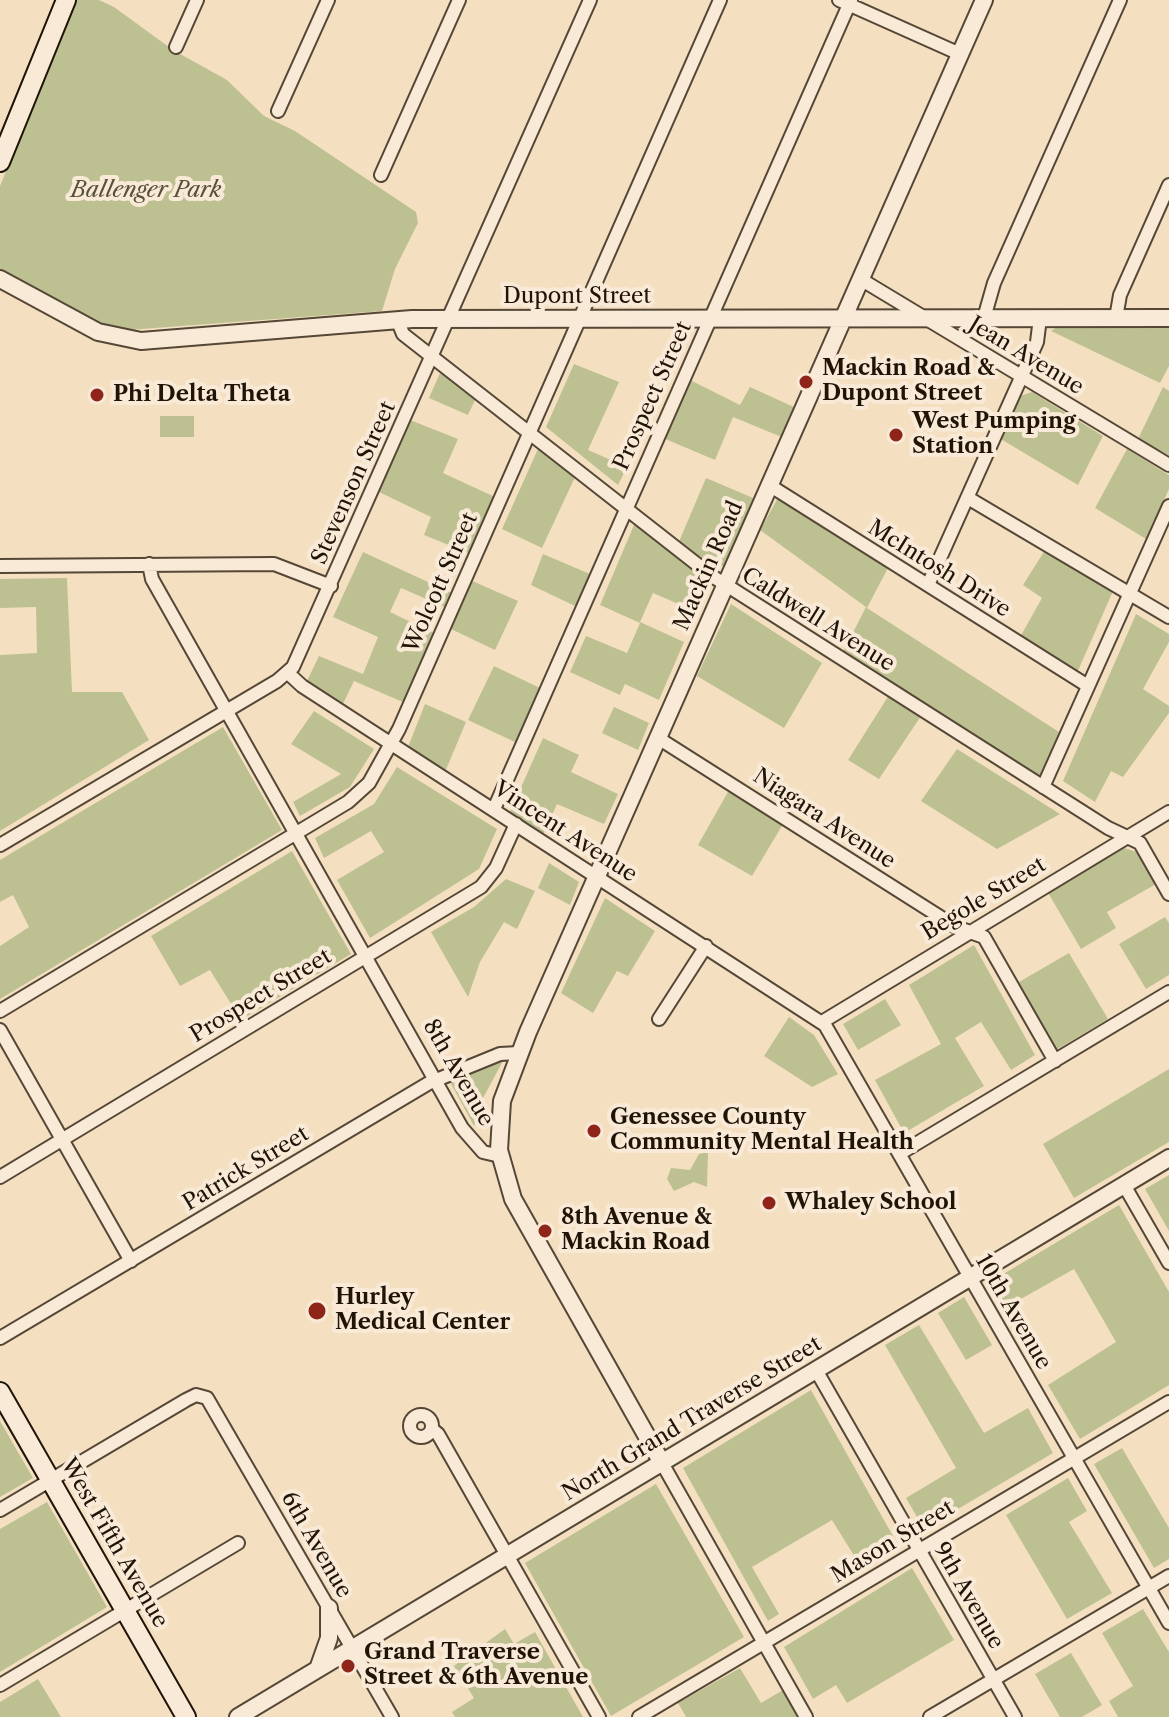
<!DOCTYPE html>
<html>
<head>
<meta charset="utf-8">
<style>
  body { margin:0 }
  canvas { display:block; background:#f5dfc1 }
</style>
</head>
<body>
<canvas width="1169" height="1717"></canvas>
<script>
const ctx = document.querySelector('canvas').getContext('2d');
ctx.lineJoin = 'round';
function paint(path, color) { ctx.fillStyle = color; ctx.fill(path, 'evenodd'); }
const shape = rows => new Path2D(rows.map(r => 'M' + r).join(''));
function trace(path, color, width, dash) { ctx.strokeStyle = color; ctx.lineWidth = width; ctx.lineCap = dash ? 'butt' : 'round'; ctx.setLineDash(dash || []); ctx.stroke(path); }
function drawText(font, color, halo, rows, align = 'center') {
  ctx.font = font + ' "Libre Caslon Text",serif'; ctx.lineWidth = 8; ctx.setLineDash([]); ctx.textBaseline = 'middle'; ctx.strokeStyle = halo; ctx.fillStyle = color; for (const [text, x, y, turn = 0] of rows) {
    ctx.save(); ctx.translate(x, y); ctx.rotate((+turn || 0) * Math.PI / 180); ctx.textAlign = isNaN(turn) ? turn : align; if (halo) ctx.strokeText(text, 0, 0); ctx.fillText(text, 0, 0); ctx.restore();
  }
}
const green = shape([
  [75,0,99,0,114,7,173,50,227,80,264,116,295,131,416,212,418,223,395,269,382,311,115,331,78,315,0,269,0,186],
  [1057,327,1169,327,1169,366,1160,383,1051,331],
  [574,364,619,382,588,450,627,467,618,485,546,427],
  [440,373,475,400,468,415,429,398],
  [688,379,740,405,750,387,796,408,784,438,733,417,715,460,663,438],
  [1163,387,1169,391,1169,455,1138,439],
  [1032,392,1103,436,1078,485,999,438,1020,396],
  [160,416,194,416,194,437,160,437],
  [410,420,458,439,443,473,495,497,471,554,424,535,431,517,379,492],
  [538,449,575,477,542,548,502,529],
  [1127,449,1169,475,1169,489,1146,539,1095,508],
  [706,478,758,500,726,569,719,563,716,571,678,544],
  [778,498,889,566,867,608,1059,732,1040,776,843,652,866,607,760,530],
  [634,525,711,581,697,612,653,593,640,622,684,642,659,700,625,684,620,695,570,672,586,636,627,653,640,623,600,605],
  [1045,550,1113,591,1077,673,1019,639,1042,598,1023,585],
  [363,552,454,594,447,608,401,588,390,612,436,634,405,703,354,681,342,706,307,681,319,656,363,674,378,637,333,617],
  [543,554,590,574,577,607,531,585],
  [67,578,72,692,122,692,149,740,0,831,0,655,37,653,36,607,0,608,0,579],
  [470,580,518,601,495,650,451,629],
  [731,604,822,663,784,728,697,676],
  [1136,614,1169,634,1169,642,1143,689,1169,706,1169,713,1123,777,1111,771,1095,802,1063,781],
  [494,666,540,688,517,743,468,720],
  [889,695,921,716,879,779,848,760],
  [425,704,466,722,445,772,408,747],
  [614,707,649,723,638,750,602,733],
  [314,711,374,749,350,787,300,816,293,802,341,774,291,744],
  [223,727,282,830,0,999,0,946,29,927,13,895,0,902,0,860],
  [543,738,579,755,571,772,618,794,604,824,557,804,543,835,510,812],
  [957,749,1060,814,997,849,921,801],
  [397,767,497,829,479,869,370,938,337,880,384,852,371,831,324,858,315,838,374,804],
  [729,790,783,824,752,876,698,845],
  [1124,848,1137,852,1156,884,1107,912,1116,928,1081,949,1047,891],
  [292,851,351,954,241,1020,210,970,180,986,151,936],
  [549,863,579,882,570,905,538,888],
  [506,879,535,891,517,929,504,922,480,962,468,997,431,932,474,907],
  [605,898,655,931,628,976,617,971,593,1013,561,993],
  [1165,917,1169,923,1169,975,1146,989,1119,944],
  [974,945,1035,1055,1011,1070,981,1022,955,1038,984,1086,904,1133,875,1080,941,1044,909,985],
  [1069,953,1108,1019,1056,1050,1019,982],
  [885,999,901,1025,858,1050,843,1024],
  [789,1017,814,1035,838,1074,812,1087,764,1056],
  [503,1061,482,1100,485,1102,474,1126,449,1080],
  [1169,1069,1169,1142,1074,1198,1043,1144],
  [708,1152,707,1187,694,1182,674,1191,667,1179,671,1168,690,1170,699,1154],
  [1169,1175,1169,1231,1145,1189],
  [1119,1205,1169,1292,1169,1385,1080,1439,1048,1385,1116,1342,1074,1269,1005,1308,990,1282],
  [964,1297,992,1345,966,1360,938,1313],
  [919,1325,984,1433,1028,1408,1053,1453,924,1529,906,1498,956,1468,885,1345],
  [811,1390,898,1545,861,1567,832,1520,752,1567,779,1614,768,1621,683,1468],
  [0,1421,33,1478,0,1497],
  [1122,1448,1169,1528,1169,1559,1154,1568,1094,1464],
  [1068,1478,1087,1511,1069,1522,1112,1593,1067,1619,1006,1515],
  [656,1484,744,1637,611,1716,525,1563],
  [47,1502,107,1607,0,1672,0,1529],
  [912,1568,954,1640,847,1703,836,1685,813,1699,784,1647],
  [1143,1609,1169,1652,1169,1717,1118,1717,1109,1701,1133,1686,1102,1633],
  [505,1629,514,1644,535,1632,583,1717,455,1717,452,1712,474,1698,454,1666],
  [1071,1653,1102,1705,1082,1717,1060,1717,1035,1674],
  [740,1668,761,1703,783,1690,798,1717,686,1717,678,1703],
  [38,1679,61,1717,0,1717,0,1702]
]);
const minor = shape([
  [839,0,960,54],
  [176,47,197,0],
  [278,111,328,0],
  [381,175,459,0],
  [862,280,1169,465],
  [984,318,994,283,1120,0],
  [1116,318,1120,295,1169,185],
  [397,319,403,334,712,576,1108,828,1140,843,1169,894],
  [769,485,1088,686],
  [968,498,1169,617],
  [149,564,152,579,462,1128,483,1152,500,1156],
  [0,566,274,564,331,586],
  [928,585,1037,342,1040,318],
  [288,673,302,686,825,1025,1169,1623],
  [658,738,956,927,984,937,1055,1061],
  [1043,787,1169,506],
  [494,809,851,0],
  [0,845,277,681,293,667,590,0],
  [0,1011,348,802,369,783,399,729,720,0],
  [659,1019,706,946],
  [822,1022,1169,812],
  [0,1030,131,1261],
  [899,1154,1169,992],
  [0,1177,481,887,496,868,516,824],
  [1124,1185,1169,1263],
  [0,1338,429,1083,500,1054,519,1053],
  [816,1370,1015,1717],
  '410 1426a11 11 0 1 1 22 0a11 11 0 1 1-22 0Z',
  [432,1429,438,1434,599,1717],
  [662,1463,806,1717],
  [0,1510,186,1400,196,1395,207,1398,392,1717],
  [0,1685,238,1543],
  [639,1717,1169,1402],
  [930,1717,1169,1576]
]);
const tertiary = shape([
  [0,279,98,332,141,341,412,319,1169,318],
  [662,1463,513,1199,499,1150,502,1101,528,1032,984,0],
  [318,1669,329,1638,329,1608],
  [238,1717,1169,1158]
]);
const secondary = shape([
  [0,162,66,0],
  [0,1392,186,1717]
]);
const markers = [
  [806,382,8,"#8f2418"],
  [97,395,8,"#8f2418"],
  [896,435,8,"#8f2418"],
  [594,1131,8,"#8f2418"],
  [769,1203,8,"#8f2418"],
  [545,1231,8,"#8f2418"],
  [317,1311,10,"#8f2418"],
  [348,1666,8,"#8f2418"]
];
const parkNames = [
  ["Ballenger Park",146,191]
];
const streetNames = [
  ["Dupont Street",577,297],
  ["Jean Avenue",1026,356,31],
  ["Prospect Street",653,396,-66],
  ["Stevenson Street",354,483,-66],
  ["Mackin Road",709,566,-66],
  ["McIntosh Drive",939,569,32],
  ["Wolcott Street",441,583,-66],
  ["Caldwell Avenue",818,620,32],
  ["Niagara Avenue",824,819,33],
  ["Vincent Avenue",565,832,33],
  ["Begole Street",984,899,-31],
  ["Prospect Street",261,996,-31],
  ["8th Avenue",458,1073,60],
  ["Patrick Street",246,1169,-31],
  ["10th Avenue",1013,1312,60],
  ["North Grand Traverse Street",692,1419,-31],
  ["Mason Street",893,1542,-31],
  ["West Fifth Avenue",114,1543,60],
  ["6th Avenue",316,1545,60],
  ["9th Avenue",968,1596,60]
];
const poiNames = [
  ["Mackin Road &",822,369],
  ["Dupont Street",822,394],
  ["Phi Delta Theta",113,395],
  ["West Pumping",912,422],
  ["Station",912,447],
  ["Genessee County",610,1118],
  ["Community Mental Health",610,1143],
  ["Whaley School",785,1203],
  ["8th Avenue &",561,1218],
  ["Mackin Road",561,1243],
  ["Hurley",335,1298],
  ["Medical Center",335,1323],
  ["Grand Traverse",364,1653],
  ["Street & 6th Avenue",364,1678]
];
paint(green, '#bdc192');
trace(minor, '#554736', 16);
trace(tertiary, '#554736', 20);
trace(secondary, '#201407', 22);
trace(minor, '#f8ead7', 12);
trace(tertiary, '#f8ead7', 16);
trace(secondary, '#f8ead7', 18);
for (const [x, y, r, color] of markers) { const dot = new Path2D(); dot.arc(x, y, r, 0, 2 * Math.PI); ctx.fillStyle = color; ctx.fill(dot); trace(dot, '#f8ead7', 3); }
drawText('italic 22px', '#575138', '#f8ead7', parkNames);
drawText('22px', '#201407', '#f8ead7', streetNames);
drawText('bold 22px', '#201407', '#f8ead7', poiNames, 'left');
</script>
</body>
</html>
